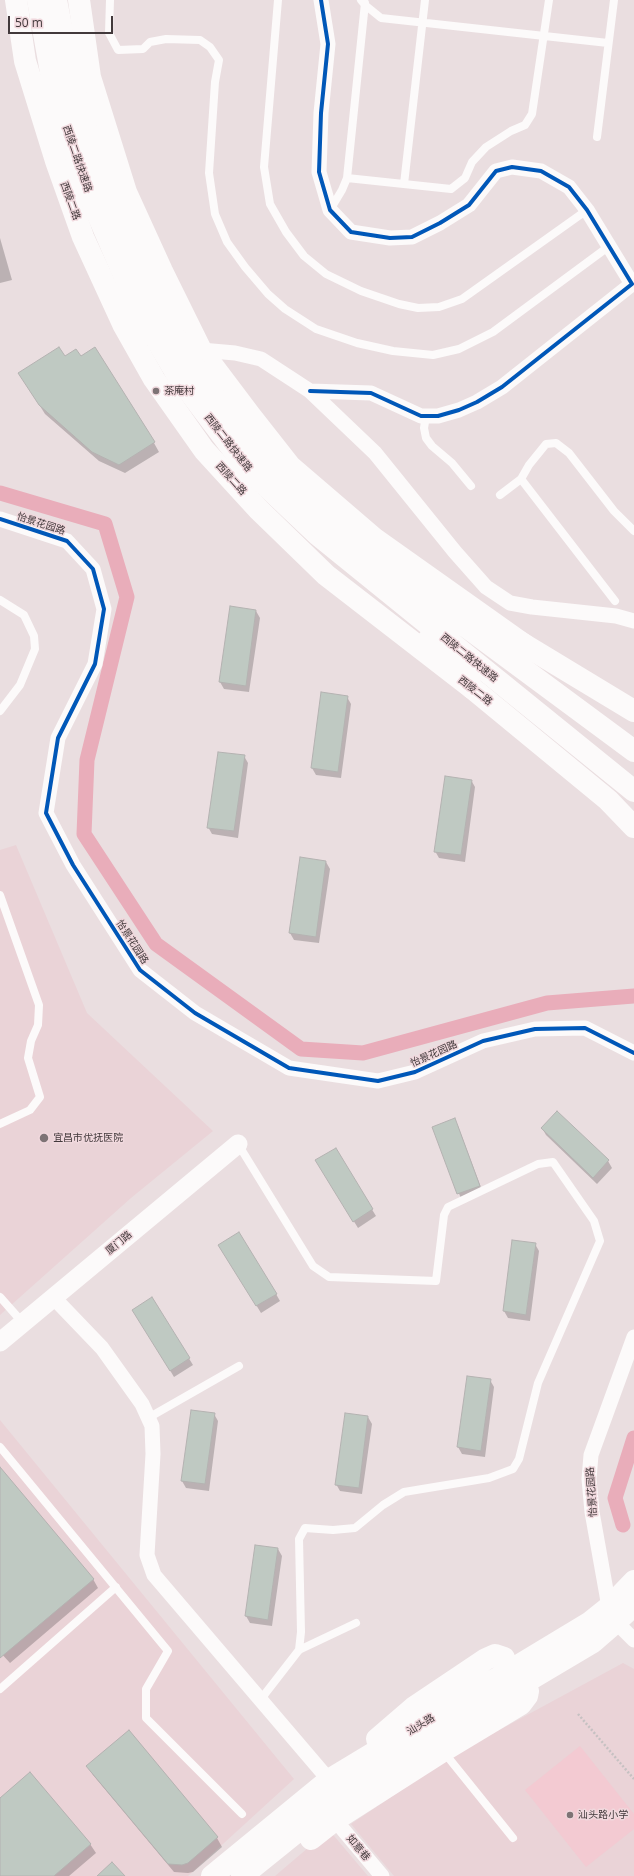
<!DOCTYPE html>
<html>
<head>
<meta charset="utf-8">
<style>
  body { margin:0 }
  #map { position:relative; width:634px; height:1876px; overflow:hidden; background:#eadee0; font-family:"Open Sans",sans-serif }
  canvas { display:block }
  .scale { position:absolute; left:8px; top:16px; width:105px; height:18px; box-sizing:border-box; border:2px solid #42393b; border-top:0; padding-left:5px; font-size:12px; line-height:14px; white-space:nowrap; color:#42393b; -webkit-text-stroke:3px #f0d8dd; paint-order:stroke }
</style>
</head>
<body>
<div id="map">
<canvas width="634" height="1876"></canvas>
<div class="scale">50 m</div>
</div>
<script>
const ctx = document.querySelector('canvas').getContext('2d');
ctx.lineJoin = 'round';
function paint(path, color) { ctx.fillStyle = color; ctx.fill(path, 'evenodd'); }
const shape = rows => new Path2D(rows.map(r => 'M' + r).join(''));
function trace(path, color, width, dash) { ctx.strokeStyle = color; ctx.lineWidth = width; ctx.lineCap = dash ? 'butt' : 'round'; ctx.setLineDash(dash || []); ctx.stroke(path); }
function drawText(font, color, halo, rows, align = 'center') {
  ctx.font = font + ' "Open Sans","Noto Sans SC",sans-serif'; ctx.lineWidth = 3; ctx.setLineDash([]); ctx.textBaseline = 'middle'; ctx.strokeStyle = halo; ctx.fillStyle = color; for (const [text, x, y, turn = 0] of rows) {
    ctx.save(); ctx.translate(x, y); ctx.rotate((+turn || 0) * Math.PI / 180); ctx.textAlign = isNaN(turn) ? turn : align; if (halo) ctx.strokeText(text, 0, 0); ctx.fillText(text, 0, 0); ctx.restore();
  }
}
const built = shape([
  [16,845,87,1013,213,1131,131,1198,0,1315,0,850],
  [0,1420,294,1779,188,1876,0,1876],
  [623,1663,634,1669,634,1876,394,1876,351,1824,455,1754],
  [329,1830,368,1876,275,1876]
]);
const green = shape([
  [580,1746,634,1814,634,1829,586,1867,525,1790]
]);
const shadow = shape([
  [0,238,12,280,0,283],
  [25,382,154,443,159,452,125,473,99,461,45,414],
  [256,611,260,618,249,692,224,689,220,682],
  [322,694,347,697,351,704,341,778,316,775,312,768],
  [244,756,248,763,238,838,212,834,208,827],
  [471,780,475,787,465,862,439,858,435,851],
  [326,862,330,869,319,943,294,940,290,933],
  [458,1126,483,1193,462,1201,433,1128],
  [542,1128,608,1161,612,1168,597,1184,546,1135],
  [335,1149,376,1216,358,1228,321,1168],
  [513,1241,535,1244,539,1251,530,1321,508,1318,504,1311],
  [224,1252,276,1294,280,1301,261,1313],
  [152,1298,193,1365,174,1377,134,1310],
  [490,1380,494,1387,485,1457,462,1454,458,1447],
  [214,1414,218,1421,209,1491,186,1488,182,1481],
  [368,1417,372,1424,362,1494,340,1491,336,1484],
  [0,1468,93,1579,98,1588,10,1663,0,1652],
  [256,1546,278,1549,282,1556,272,1626,250,1623,246,1616],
  [128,1732,217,1838,222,1847,193,1872,188,1873,174,1872,93,1775,88,1766],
  [0,1799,90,1844,96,1853,69,1876,0,1876]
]);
const canal = shape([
  [0,493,105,524,127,597,87,760,84,834,156,944,301,1049,363,1053,547,1003,634,996],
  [623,1525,615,1498,634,1438]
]);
const building = shape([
  [59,347,65,356,76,349,81,356,95,347,155,442,119,465,92,452,39,405,18,373,59,347],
  [230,606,256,610,246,686,219,682,230,606],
  [321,692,348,696,338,772,311,768,321,692],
  [218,752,245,755,234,831,207,828,218,752],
  [445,776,472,780,461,855,434,852,445,776],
  [300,857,326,861,316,937,289,933,300,857],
  [557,1111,609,1160,593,1178,541,1128,557,1111],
  [455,1118,480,1186,457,1194,432,1127,455,1118],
  [336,1148,373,1209,353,1222,315,1160,336,1148],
  [239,1232,277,1294,256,1306,218,1245,239,1232],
  [512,1240,536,1243,526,1315,503,1311,512,1240],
  [152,1297,190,1358,170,1371,132,1310,152,1297],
  [467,1376,491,1379,481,1451,457,1447,467,1376],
  [191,1410,215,1413,205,1484,181,1481,191,1410],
  [345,1413,368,1416,359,1488,335,1485,345,1413],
  [0,1467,94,1579,0,1658,0,1467],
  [255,1545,278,1548,268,1620,245,1616,255,1545],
  [129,1730,218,1837,188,1863,182,1865,168,1864,86,1766,129,1730],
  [30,1772,91,1844,54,1876,0,1876,0,1798,30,1772],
  [112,1862,125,1876,97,1876,112,1862]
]);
const path = shape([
  [578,1714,634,1779]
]);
const service = shape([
  [110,0,109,33,118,50,143,49,150,42,166,39,200,40,210,47,219,60,215,82,209,173,215,214,227,242,245,267,268,294,285,309,316,329,357,343,393,351,433,355,459,349,493,332,608,247],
  [278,0,264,167,270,204,286,232,304,256,326,274,361,291,399,304,418,308,439,307,462,299,587,210],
  [361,0,365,5,381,18,608,43],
  [597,137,614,0],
  [347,178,451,189,465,178,472,162,486,147,511,131,525,125,532,114,549,0],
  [404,184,425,0],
  [330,210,342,190,347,178,365,3],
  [426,416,424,428,426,438,432,446,452,463,471,486],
  [521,479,615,601],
  [500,495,521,479,529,465,546,444,556,443,569,453,614,511,634,531],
  [0,600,24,615,34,636,35,649,20,685,0,711],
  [0,895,39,1005,38,1025,31,1041,28,1058,40,1097,30,1110,0,1124],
  [238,1144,313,1266,329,1277,436,1281,444,1215,448,1207,538,1164,553,1162,594,1221,600,1241,538,1383,519,1459,513,1469,489,1478,404,1492,383,1505,355,1528,333,1530,305,1528,299,1539,301,1632,299,1650],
  [0,1297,23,1323],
  [148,1418,239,1366],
  [0,1447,168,1651,146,1689,146,1718,242,1814],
  [0,1689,116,1587],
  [261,1699,299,1650,356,1623],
  [443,1751,513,1838]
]);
const minor = shape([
  [201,350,235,353,261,359,310,391,375,453,455,552,486,587,510,603,532,607,616,616,634,621],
  [310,391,371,393,421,416,438,416,459,410,477,402,502,387,632,284,587,210,569,187,541,171,512,167,496,171,469,205,440,223,412,237,390,238,351,232,330,210,319,172,321,113,328,44,321,0],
  [0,519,67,541,93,569,104,609,95,664,58,738,46,813,73,865,140,970,195,1013,289,1068,378,1081,415,1072,483,1041,535,1029,585,1028,634,1053],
  [54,1298,102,1348,142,1404,152,1426,153,1454,147,1555,154,1575,329,1780],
  [609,1607,592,1512,589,1479,591,1455,634,1337],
  [616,1622,634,1640],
  [335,1820,382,1876]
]);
const tertiary = shape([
  [0,1342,238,1144]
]);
const primary = shape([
  [16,0,25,61,56,161,83,237,123,324,154,379,204,450,258,509,326,575,472,688,608,800,634,827],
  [79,0,90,77,126,192,162,271,201,350,250,415,290,466,375,539,523,644,634,711],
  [377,1739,413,1708,486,1659,495,1655,504,1658],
  [311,1839,335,1820,443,1751,521,1704,527,1696,528,1691],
  [212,1876,329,1780,589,1623,609,1607,634,1581],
  [242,1876,340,1797,406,1753,593,1642,616,1622,634,1605]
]);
const trunk = shape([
  [38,0,54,89,88,192,139,310,179,378,246,467,318,535,634,791],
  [56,0,72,83,100,177,142,275,173,334,232,424,282,478,399,577,634,751],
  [468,614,523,644],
  [429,639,472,688]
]);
const cycleway = shape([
  [310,391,371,393,421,416,438,416,459,410,477,402,502,387,632,284,587,210,569,187,541,171,512,167,496,171,469,205,440,223,412,237,390,238,351,232,330,210,319,172,321,113,328,44,321,0],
  [0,519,67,541,93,569,104,609,95,664,58,738,46,813,73,865,140,970,195,1013,289,1068,378,1081,415,1072,483,1041,535,1029,585,1028,634,1053]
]);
const markers = [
  [156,391,4,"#7d7375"],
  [44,1138,5,"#7d7375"],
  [570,1815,4,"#7d7375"]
];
const streetNames = [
  ["西陵二路快速路",77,159,71],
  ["西陵二路",70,201,70],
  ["西陵二路快速路",228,443,52],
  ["西陵二路",231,479,48],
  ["怡景花园路",41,524,18],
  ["西陵二路快速路",469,658,39],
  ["西陵二路",475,691,38],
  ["怡景花园路",132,942,57],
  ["怡景花园路",434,1054,-24],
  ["厦门路",119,1243,-40],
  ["怡景花园路",592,1492,-94],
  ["汕头路",421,1725,-31],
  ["如意巷",358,1848,50]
];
const poiNames = [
  ["茶庵村",164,391],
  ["宜昌市优抚医院",53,1138],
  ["汕头路小学",578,1815]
];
paint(built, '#ead3d7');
paint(green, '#f3cad2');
paint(shadow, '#0003');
trace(canal, '#e9adba', 15);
paint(building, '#bfc9c2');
trace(building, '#b4b2b1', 1);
trace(path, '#c6c1c2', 2.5, [2, 2]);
trace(service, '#fcfafa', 8);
trace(minor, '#fcfafa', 15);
trace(tertiary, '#fcfafa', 19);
trace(primary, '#fcfafa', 22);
trace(trunk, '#fcfafa', 22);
trace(cycleway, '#0057b8', 4);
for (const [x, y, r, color] of markers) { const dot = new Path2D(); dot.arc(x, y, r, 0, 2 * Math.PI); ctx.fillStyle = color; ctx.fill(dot); trace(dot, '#f0d8dd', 1.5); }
drawText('10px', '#42393b', '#f0d8dd', streetNames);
drawText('10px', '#42393b', '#f0d8dd', poiNames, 'left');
</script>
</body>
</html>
